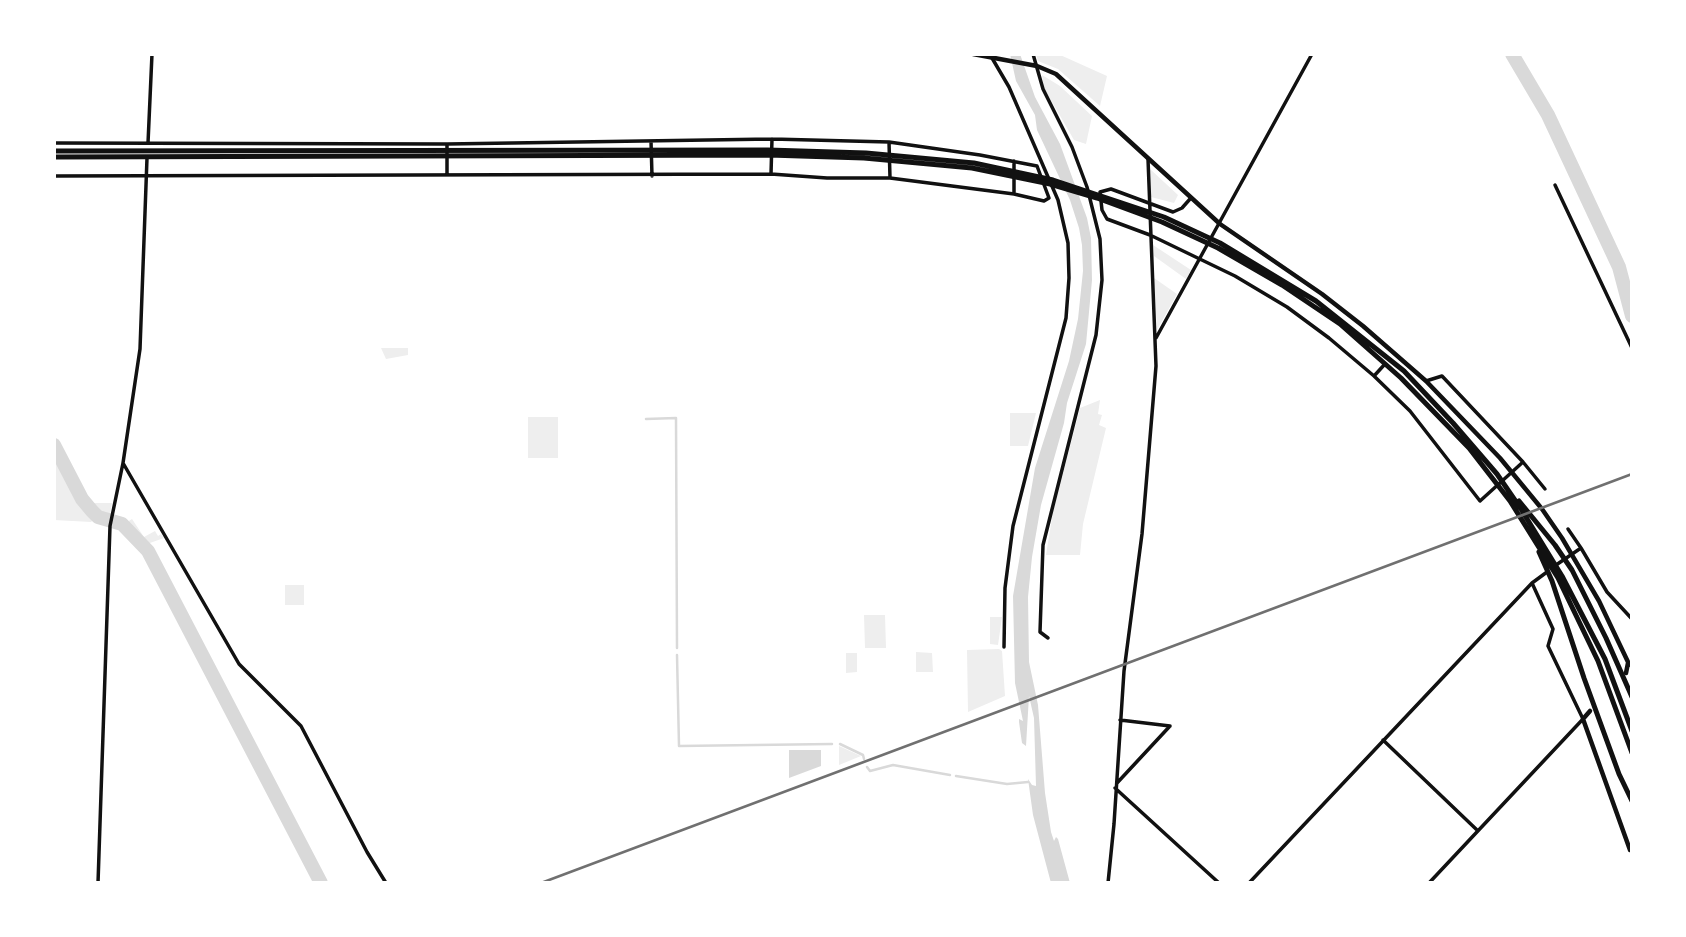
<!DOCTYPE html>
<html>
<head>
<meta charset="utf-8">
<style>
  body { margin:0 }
  #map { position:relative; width:1686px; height:937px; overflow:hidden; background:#fff; font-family:"Asap Condensed",sans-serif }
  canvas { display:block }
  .frame { position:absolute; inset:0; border:56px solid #fff; pointer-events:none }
</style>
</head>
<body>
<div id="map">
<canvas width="1686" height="937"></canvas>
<div class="frame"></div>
</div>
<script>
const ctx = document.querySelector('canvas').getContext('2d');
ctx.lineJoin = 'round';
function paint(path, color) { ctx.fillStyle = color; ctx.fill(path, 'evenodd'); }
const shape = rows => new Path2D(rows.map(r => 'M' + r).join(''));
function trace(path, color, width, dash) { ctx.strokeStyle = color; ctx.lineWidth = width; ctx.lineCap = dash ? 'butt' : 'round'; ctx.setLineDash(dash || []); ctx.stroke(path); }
const green = shape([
  [1036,54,1058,54,1107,76,1100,106,1058,69,1038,61],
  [1042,75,1060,86,1092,116,1086,144,1074,140,1044,88],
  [1150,169,1178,195,1174,203,1151,197],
  [1153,245,1191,270,1186,279,1154,256],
  [1154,278,1177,294,1157,330],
  [381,348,408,348,408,355,386,359],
  [1100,400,1098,414,1102,415,1099,425,1106,428,1083,524,1080,555,1046,555,1053,512,1080,408],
  [1010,413,1036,413,1028,446,1010,446],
  [528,417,558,417,558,458,528,458],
  [54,459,72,492,93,520,91,522,54,520],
  [89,503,112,503,109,519,101,516],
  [132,519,144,537,155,531,158,536,161,534,164,538,147,544,124,524],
  [285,585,304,585,304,605,285,605],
  [864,615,885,615,886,648,865,648],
  [990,617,1002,617,998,645,990,644],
  [999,649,1002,651,1005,696,968,712,967,650],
  [916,652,932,653,933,672,916,672],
  [846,653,857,653,857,672,846,673],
  [839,746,861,756,839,765]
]);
const water = shape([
  [1010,54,1020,54,1035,97,1060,144,1087,218,1091,238,1092,280,1086,344,1067,403,1064,423,1041,505,1032,557,1028,597,1029,662,1038,705,1045,793,1051,832,1054,841,1056,837,1058,839,1070,883,1051,883,1033,815,1028,779,1032,785,1036,786,1034,718,1029,696,1026,746,1022,743,1019,722,1019,719,1023,721,1015,683,1013,596,1035,468,1069,361,1078,319,1083,271,1082,245,1079,228,1070,200,1037,130,1035,115,1016,81],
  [789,750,821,750,821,766,789,778]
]);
const stream = shape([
  [646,419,676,418,677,648],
  [677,655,679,746,832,744],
  [840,744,863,755,864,759],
  [867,767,870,771,893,765,950,775],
  [956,776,1007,784,1028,782]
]);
const river = shape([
  [1512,54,1548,115,1619,267,1632,316],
  [54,445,82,499,92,511,98,517,122,524,148,551,321,883]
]);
const minor = shape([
  [1033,54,1043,89,1072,147,1087,187,1100,239,1102,280,1096,335,1043,545,1040,632,1048,638],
  [992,58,1009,87,1058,200,1068,243,1069,278,1066,318,1013,526,1005,588,1004,647],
  [651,141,652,176],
  [889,142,890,178],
  [54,143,447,144,772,139,889,142,980,155,1037,166,1049,198,1044,201,1014,194,890,178,827,178,771,174,54,176],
  [148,143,152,54],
  [447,144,447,175],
  [1014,161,1014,194],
  [771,174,772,139],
  [1555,185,1632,348],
  [1190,199,1182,208,1173,212,1111,189,1100,192,1102,210,1107,219,1150,235,1235,276,1287,307,1329,338,1374,376,1410,411,1480,501,1523,462,1442,376,1426,381],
  [1156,338,1312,54],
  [1374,376,1385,364],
  [1523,462,1545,489],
  [123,463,239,664,301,726,367,852,386,883],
  [1568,529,1581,548],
  [1556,565,1581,548,1607,592,1632,619],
  [1120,720,1170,726],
  [1383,740,1477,830],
  [1117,783,1170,726],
  [1115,788,1219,883],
  [98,883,110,526,123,463,140,349,147,158],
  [1108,883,1114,824,1124,671,1142,534,1156,366,1148,159],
  [1249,883,1532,583],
  [1429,883,1583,719,1548,646,1553,629,1532,583,1547,572]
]);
const secondary = shape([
  [973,54,1037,66,1056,74,1220,224,1322,294,1363,326,1426,381,1500,458,1542,509,1562,538,1599,601,1628,662,1632,666],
  [1626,673,1628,663],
  [1590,711,1583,719,1630,850,1632,849]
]);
const trunk = shape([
  [54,151,768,150,866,153,974,163,1053,180,1164,217,1220,243,1316,301,1404,371,1453,423,1497,474,1521,509,1562,576,1605,659,1632,731],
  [54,157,769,155,864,158,972,168,1050,184,1097,198,1162,222,1218,248,1282,285,1340,324,1401,378,1469,448,1510,501,1558,578,1598,661,1632,753],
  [1519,501,1555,545,1572,570,1606,638,1632,697],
  [1539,552,1552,581,1584,678,1619,774,1632,801]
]);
const rail = shape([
  [541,883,1632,474]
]);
paint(green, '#eee');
paint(water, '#d9d9d9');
trace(stream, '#d9d9d9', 2.5);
trace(river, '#d9d9d9', 14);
trace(minor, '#111', 3.5);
trace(secondary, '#111', 4.5);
trace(trunk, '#111', 5);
trace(rail, '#707070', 2.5);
</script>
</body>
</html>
